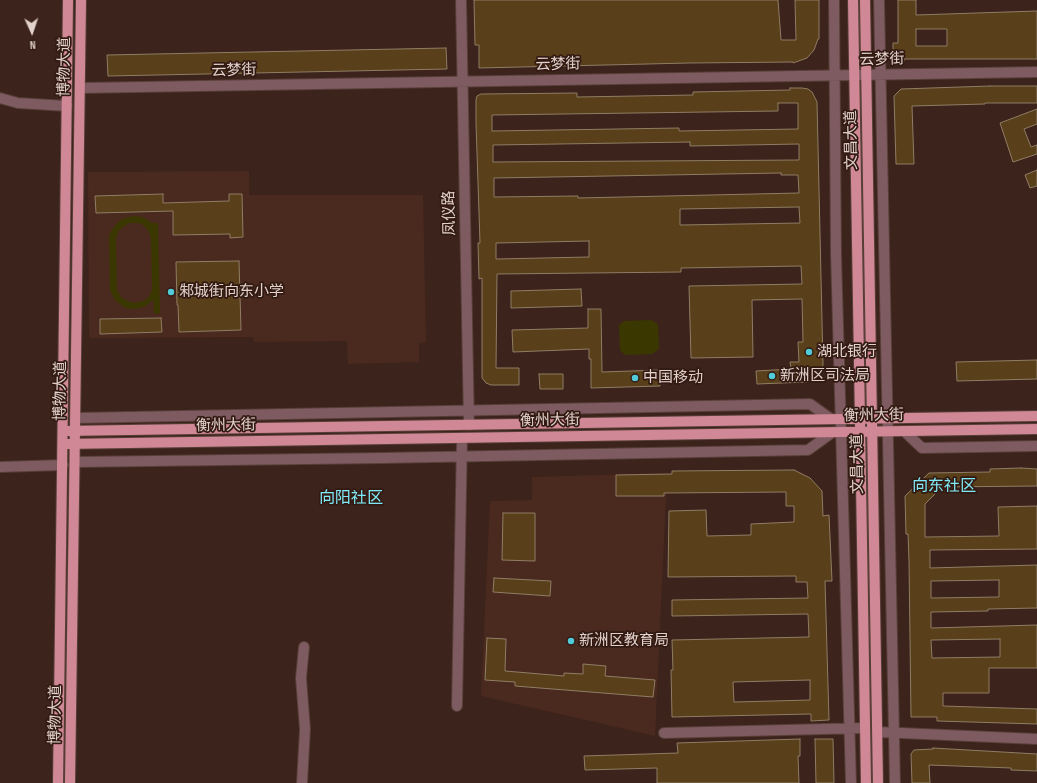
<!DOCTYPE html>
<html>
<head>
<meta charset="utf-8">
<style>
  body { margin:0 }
  #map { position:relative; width:1037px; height:783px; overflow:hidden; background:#3c231b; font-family:"Sofia Sans Condensed",sans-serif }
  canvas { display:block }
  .north { position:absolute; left:12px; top:12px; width:40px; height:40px; -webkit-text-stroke:3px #321a12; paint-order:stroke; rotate:177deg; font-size:11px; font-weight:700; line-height:16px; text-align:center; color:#e3d2cc }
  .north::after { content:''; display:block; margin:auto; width:14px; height:18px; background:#e3d2cc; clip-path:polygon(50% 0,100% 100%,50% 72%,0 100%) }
</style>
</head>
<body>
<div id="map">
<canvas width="1037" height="783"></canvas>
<div class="north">N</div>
</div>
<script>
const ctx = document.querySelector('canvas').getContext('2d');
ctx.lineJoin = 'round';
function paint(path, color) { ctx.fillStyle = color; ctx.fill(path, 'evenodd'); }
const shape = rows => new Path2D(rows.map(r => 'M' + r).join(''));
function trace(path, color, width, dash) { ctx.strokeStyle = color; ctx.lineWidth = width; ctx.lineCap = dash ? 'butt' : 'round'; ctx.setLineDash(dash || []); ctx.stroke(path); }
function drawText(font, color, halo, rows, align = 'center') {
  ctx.font = font + ' "Sofia Sans Condensed","Noto Sans SC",sans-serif'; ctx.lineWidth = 3.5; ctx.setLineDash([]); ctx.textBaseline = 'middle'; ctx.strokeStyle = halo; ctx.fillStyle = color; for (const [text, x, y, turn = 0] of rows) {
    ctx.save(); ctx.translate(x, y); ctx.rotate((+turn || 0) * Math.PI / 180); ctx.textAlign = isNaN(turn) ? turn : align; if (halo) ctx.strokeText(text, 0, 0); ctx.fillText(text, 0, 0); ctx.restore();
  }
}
const built = shape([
  [249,171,249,195,423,195,426,342,419,343,419,362,348,364,347,341,254,342,253,337,89,338,88,172],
  [667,473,655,736,481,696,490,501,532,500,532,477]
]);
const green = shape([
  [133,216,143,217,152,223,158,223,160,313,154,314,153,299,146,306,140,308,130,309,124,307,115,300,110,290,109,236,111,231,118,222,122,219],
  [129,223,137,223,142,224,148,230,151,238,152,290,148,298,144,301,134,303,130,302,122,298,117,290,116,238,119,230],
  [651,320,658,324,659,349,652,354,625,355,620,350,619,325,624,321]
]);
const building = shape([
  [474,0,778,0,781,40,796,40,795,0,819,0,819,39,818,39,814,50,807,58,793,63,793,62,689,63,479,68,479,45,475,45,474,0],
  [898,0,916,0,916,15,1037,11,1037,59,904,59,904,61,893,61,893,43,898,43,898,0],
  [916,29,947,29,947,46,916,46,916,29],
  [446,48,447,69,108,76,107,55,446,48],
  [990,86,1037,86,1037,103,985,103,985,104,912,106,914,164,896,164,894,96,901,89,990,86],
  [790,88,802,88,808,89,812,92,817,102,823,365,817,377,807,382,757,384,756,371,791,369,790,362,799,362,798,342,803,342,802,299,752,300,753,357,691,358,689,286,802,284,801,266,681,268,681,272,497,274,496,368,519,368,519,385,491,385,486,383,482,378,482,278,479,279,478,243,480,243,476,123,476,100,477,96,481,94,577,93,577,97,693,95,693,92,790,90,790,88],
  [778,103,798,103,798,129,679,131,679,128,492,131,492,115,778,111,778,103],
  [690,142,690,146,799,144,799,160,493,162,493,145,690,142],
  [781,173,781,175,798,175,799,193,578,198,578,196,494,197,494,178,781,173],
  [799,207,800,223,680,225,680,209,799,207],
  [589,241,589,257,496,259,496,243,589,241],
  [1037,109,1037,124,1024,129,1031,147,1037,145,1037,154,1013,162,1000,123,1037,109],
  [1037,170,1037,186,1030,188,1025,175,1037,170],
  [163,194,163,203,229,201,229,194,242,194,243,237,230,238,230,234,173,235,173,211,96,213,95,196,163,194],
  [239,261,241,330,179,332,178,305,177,305,176,262,239,261],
  [581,289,582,306,511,308,511,291,581,289],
  [588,309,601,309,602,372,660,370,660,386,591,388,591,359,589,359,589,349,513,352,512,330,588,328,588,309],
  [161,318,162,332,100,334,100,319,161,318],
  [1037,360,1037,379,957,381,956,362,1037,360],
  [539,374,563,374,563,389,540,389,539,374],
  [1021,468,1037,469,1037,486,942,487,925,504,925,537,999,536,998,507,1037,506,1037,549,930,550,930,568,1037,565,1037,608,988,609,988,611,931,612,931,628,1037,625,1037,668,989,668,989,693,943,693,943,706,1037,709,1037,724,937,721,937,717,911,717,909,561,908,534,906,534,905,496,929,473,990,472,990,469,1021,468],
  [999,580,999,597,931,598,931,581,999,580],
  [1000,639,1000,657,932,658,931,640,1000,639],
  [794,470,810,478,822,491,823,516,829,515,832,581,825,581,829,720,811,721,811,714,672,717,671,670,673,670,672,640,809,637,808,614,672,616,672,600,808,598,807,582,796,582,796,576,668,577,669,511,706,510,707,536,751,535,751,524,794,522,794,506,786,506,786,492,664,493,664,496,616,496,616,475,672,474,672,471,794,470],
  [810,680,810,700,734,702,733,682,810,680],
  [503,513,535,513,535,561,502,560,503,513],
  [494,578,551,581,550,596,493,592,494,578],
  [487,638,506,639,505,671,564,676,564,673,583,674,583,664,606,666,605,676,655,680,653,697,515,686,515,682,485,680,487,638],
  [800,739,800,756,798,756,799,783,657,783,657,768,585,770,584,756,678,753,677,743,800,739],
  [815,739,833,739,834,783,816,783,815,739],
  [933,748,1037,754,1037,771,1011,770,1011,768,929,765,930,783,912,783,911,754,914,750,933,749,933,748]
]);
const minor = shape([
  [461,0,469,425],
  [834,0,836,254,851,783],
  [879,0,895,783],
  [80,88,1037,72],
  [0,98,18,103,67,106],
  [76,418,810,404,831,419],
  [904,431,922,448,1037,446],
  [75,462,383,458,808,450,833,432],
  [0,467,63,465],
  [457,706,462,438],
  [878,732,1037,739],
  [664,733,865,728],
  [302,783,305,729,301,678,304,647]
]);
const major = shape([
  [853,0,866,783],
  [865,0,878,783],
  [63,431,1037,416],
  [63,444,1037,429],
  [58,783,68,0],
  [70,783,81,0]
]);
const markers = [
  [171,292,4,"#52cbd9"],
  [809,352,4,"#52cbd9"],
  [772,376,4,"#52cbd9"],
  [635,378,4,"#52cbd9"],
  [571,641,4,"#52cbd9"]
];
const streetNames = [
  ["云梦街",882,60,-1],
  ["云梦街",558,65,-1],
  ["博物大道",65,67,-89],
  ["云梦街",234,71,-1],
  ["文昌大道",852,140,-91],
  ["凤仪路",450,213,-91],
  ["博物大道",61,391,-89],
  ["衡州大街",874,416,-1],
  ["衡州大街",550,421,-1],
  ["衡州大街",226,426,-1],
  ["文昌大道",858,464,-91],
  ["博物大道",56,715,-89]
];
const poiNames = [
  ["邾城街向东小学",179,292],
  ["湖北银行",817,352],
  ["新洲区司法局",780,376],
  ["中国移动",643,378],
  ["新洲区教育局",579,641]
];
const neighbourhoodNames = [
  ["向东社区",944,487],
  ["向阳社区",351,499]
];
paint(built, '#4a2a1f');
paint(green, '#3b3700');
paint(building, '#593f1a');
trace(building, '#8f7d65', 1);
trace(minor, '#573f37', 12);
trace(major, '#573f37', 12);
trace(minor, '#7e5a61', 10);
trace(major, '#d08896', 10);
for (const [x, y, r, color] of markers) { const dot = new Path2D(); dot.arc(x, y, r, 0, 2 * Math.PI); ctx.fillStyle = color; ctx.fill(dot); trace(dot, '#321a12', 1.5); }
drawText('15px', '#e3d2cc', '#321a12', streetNames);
drawText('15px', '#e3d2cc', '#321a12', poiNames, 'left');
drawText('16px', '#7fe9f6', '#321a12', neighbourhoodNames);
</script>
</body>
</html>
